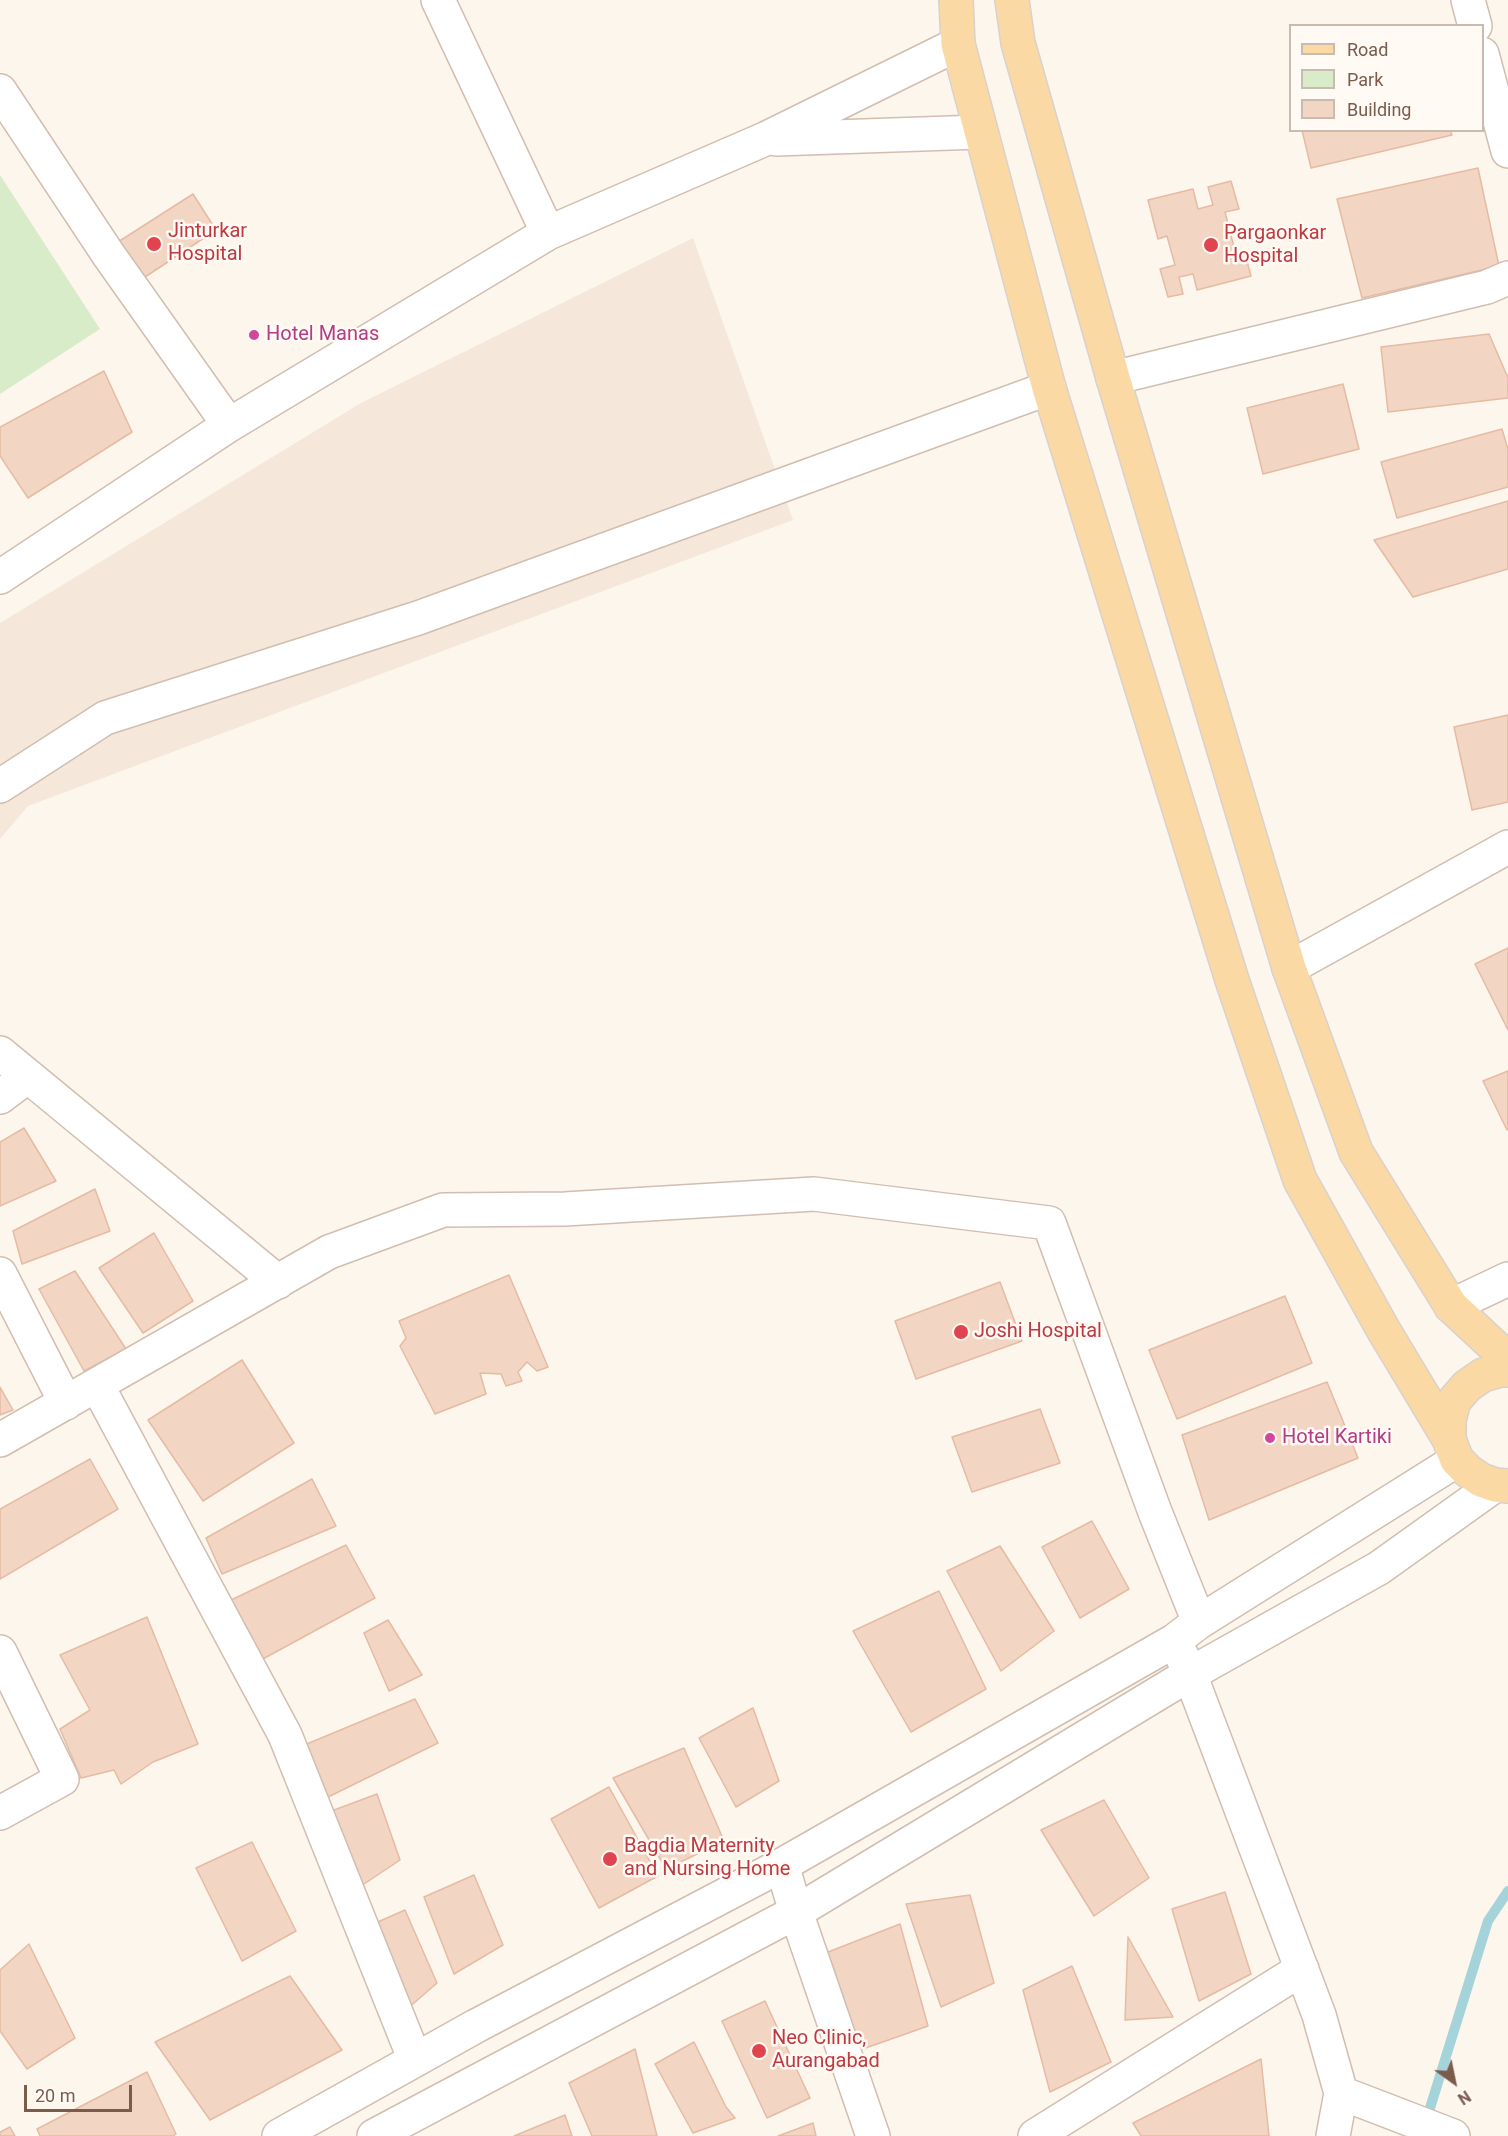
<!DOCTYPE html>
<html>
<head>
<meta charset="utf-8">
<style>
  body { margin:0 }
  #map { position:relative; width:1508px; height:2136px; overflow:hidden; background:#fdf6ec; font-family:Roboto,sans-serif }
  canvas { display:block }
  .legend { position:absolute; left:1289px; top:24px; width:195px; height:108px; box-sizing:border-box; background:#fffaf3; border:2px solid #cabbb1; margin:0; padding:8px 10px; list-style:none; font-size:18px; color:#7a5c4d }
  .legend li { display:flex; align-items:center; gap:12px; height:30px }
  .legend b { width:30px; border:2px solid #cabbb1 }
  .north { position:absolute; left:1424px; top:2052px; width:60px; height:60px; -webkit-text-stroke:4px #fffaf3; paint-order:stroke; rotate:147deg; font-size:16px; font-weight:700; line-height:24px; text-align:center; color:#7a5c4d }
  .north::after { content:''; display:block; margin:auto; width:21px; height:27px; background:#7a5c4d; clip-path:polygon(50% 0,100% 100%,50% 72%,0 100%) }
  .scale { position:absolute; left:24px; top:2085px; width:108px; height:27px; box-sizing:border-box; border:3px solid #7a5c4d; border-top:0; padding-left:8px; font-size:18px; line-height:21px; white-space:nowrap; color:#7a5c4d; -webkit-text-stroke:4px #fffaf3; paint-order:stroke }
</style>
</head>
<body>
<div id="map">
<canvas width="1508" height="2136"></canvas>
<ul class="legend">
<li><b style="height:8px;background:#fbd9a5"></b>Road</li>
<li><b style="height:16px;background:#d8ecc9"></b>Park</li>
<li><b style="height:16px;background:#f3d5c3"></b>Building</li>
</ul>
<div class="north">N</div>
<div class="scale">20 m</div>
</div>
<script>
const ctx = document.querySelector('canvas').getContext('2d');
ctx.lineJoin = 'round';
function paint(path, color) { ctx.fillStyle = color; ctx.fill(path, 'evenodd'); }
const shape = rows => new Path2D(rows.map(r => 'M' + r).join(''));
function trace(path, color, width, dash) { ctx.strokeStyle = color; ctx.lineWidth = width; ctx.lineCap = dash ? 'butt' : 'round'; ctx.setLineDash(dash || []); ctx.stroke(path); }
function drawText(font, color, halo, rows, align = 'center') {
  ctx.font = font + ' Roboto,sans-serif'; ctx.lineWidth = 5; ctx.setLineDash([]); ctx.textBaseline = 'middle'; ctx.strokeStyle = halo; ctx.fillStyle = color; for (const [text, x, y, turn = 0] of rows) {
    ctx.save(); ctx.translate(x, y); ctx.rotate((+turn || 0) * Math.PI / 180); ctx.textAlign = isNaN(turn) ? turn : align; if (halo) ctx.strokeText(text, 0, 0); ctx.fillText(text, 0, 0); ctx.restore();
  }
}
const residential = shape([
  [693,238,793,520,28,806,0,839,0,623,361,403]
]);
const green = shape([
  [0,175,100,329,0,394]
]);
const stream = shape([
  [1426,2121,1488,1921,1508,1891]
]);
const building = shape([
  [1302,130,1450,130,1452,135,1311,168,1302,130],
  [1478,168,1499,266,1362,298,1337,199,1478,168],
  [1231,181,1239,209,1225,212,1236,255,1245,254,1251,276,1197,290,1193,274,1179,277,1183,294,1168,297,1160,269,1175,265,1167,236,1158,239,1148,200,1193,189,1198,209,1213,205,1208,187,1231,181],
  [193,194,216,230,142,279,118,242,193,194],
  [1489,334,1508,378,1508,398,1388,412,1381,347,1489,334],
  [104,371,132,432,28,498,0,456,0,427,104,371],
  [1343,384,1359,449,1263,474,1247,408,1343,384],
  [1502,429,1508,449,1508,487,1397,518,1381,462,1502,429],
  [1508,501,1508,569,1413,597,1374,540,1508,501],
  [1508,715,1508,802,1472,810,1454,727,1508,715],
  [1508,948,1508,1030,1475,964,1508,948],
  [1508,1071,1508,1129,1507,1130,1483,1081,1508,1071],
  [24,1128,56,1181,0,1206,0,1142,24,1128],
  [95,1189,110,1231,22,1264,13,1231,95,1189],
  [154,1233,193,1301,143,1333,99,1268,154,1233],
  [75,1271,126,1349,84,1371,39,1289,75,1271],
  [509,1275,548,1367,537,1371,527,1362,518,1372,522,1381,506,1386,501,1374,480,1373,486,1394,435,1414,400,1346,406,1338,399,1321,509,1275],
  [1000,1282,1022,1341,916,1379,895,1321,1000,1282],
  [1285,1296,1312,1363,1177,1419,1149,1350,1285,1296],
  [242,1360,294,1443,203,1501,148,1420,242,1360],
  [1327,1382,1358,1458,1209,1520,1182,1435,1327,1382],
  [0,1387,13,1410,0,1415,0,1387],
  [1040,1409,1060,1463,972,1492,952,1437,1040,1409],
  [90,1459,118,1509,0,1579,0,1509,90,1459],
  [312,1479,336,1526,222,1574,206,1538,312,1479],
  [1092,1521,1129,1589,1080,1618,1042,1547,1092,1521],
  [346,1545,375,1598,261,1660,229,1601,346,1545],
  [1000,1546,1054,1631,1001,1671,947,1571,1000,1546],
  [939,1591,986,1689,911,1732,853,1631,939,1591],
  [147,1617,198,1744,153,1762,121,1784,114,1770,81,1778,60,1729,90,1710,60,1655,147,1617],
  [388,1620,422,1675,389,1691,364,1633,388,1620],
  [415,1699,438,1743,324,1799,302,1746,415,1699],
  [753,1708,779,1781,736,1807,699,1738,753,1708],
  [684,1748,724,1841,666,1869,613,1778,684,1748],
  [609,1787,658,1876,599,1908,551,1819,609,1787],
  [377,1794,400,1860,349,1894,318,1816,377,1794],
  [1104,1800,1149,1878,1094,1916,1041,1830,1104,1800],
  [252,1842,296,1931,242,1961,196,1868,252,1842],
  [474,1875,503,1945,454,1974,424,1897,474,1875],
  [1225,1892,1251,1974,1199,2001,1172,1909,1225,1892],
  [970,1895,994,1983,941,2007,906,1904,970,1895],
  [405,1910,437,1983,406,2010,371,1925,405,1910],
  [900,1924,928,2026,860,2050,828,1952,900,1924],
  [1128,1937,1173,2017,1125,2020,1128,1937],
  [29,1944,75,2038,27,2069,0,2031,0,1970,29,1944],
  [1072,1966,1111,2062,1050,2092,1023,1990,1072,1966],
  [290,1976,342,2050,210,2120,155,2042,290,1976],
  [765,2001,810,2098,767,2118,722,2021,765,2001],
  [694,2042,726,2107,735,2118,693,2133,655,2064,694,2042],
  [635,2049,657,2136,592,2136,569,2083,635,2049],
  [1261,2059,1269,2136,1141,2136,1133,2123,1261,2059],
  [147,2072,176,2134,173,2136,40,2136,37,2129,147,2072],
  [565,2115,572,2136,514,2136,565,2115],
  [813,2123,816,2136,778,2136,813,2123],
  [10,2127,15,2136,0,2136,0,2132,10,2127]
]);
const minor = shape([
  [438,0,548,233],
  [1468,0,1475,26],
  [1482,54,1508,151],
  [0,91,108,254,229,425],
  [776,139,980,132],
  [1113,378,1487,287,1508,278],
  [0,577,229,425,548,233,765,139,958,44],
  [0,786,105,718,418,618,1049,388],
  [1289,968,1508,847],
  [0,1053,278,1282],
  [0,1097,28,1076],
  [0,1274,66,1403],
  [1451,1306,1508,1279],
  [97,1385,285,1735,415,2060],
  [0,1440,329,1252,443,1210,565,1209,814,1194,1049,1223,1155,1512,1199,1622],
  [0,1652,62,1779,0,1813],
  [1181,1654,1190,1674,1319,2015,1341,2093,1333,2136],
  [782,1865,796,1912,873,2136],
  [1341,2093,1453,2136],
  [279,2136,476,2026,782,1865,1174,1641,1199,1622,1457,1460],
  [374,2136,796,1912,1190,1674,1379,1568,1495,1485],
  [1035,2136,1302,1969]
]);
const major = shape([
  [956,0,958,44,1049,388,1232,980,1300,1180,1384,1331,1449,1439],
  [1012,0,1018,43,1113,378,1289,968,1356,1152,1451,1306,1508,1359],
  [1508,1370,1501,1370,1483,1375,1467,1386,1454,1401,1449,1420,1449,1439,1453,1450,1457,1460,1468,1471,1481,1480,1495,1485,1508,1486]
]);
const markers = [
  [154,244,8,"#e0444e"],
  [1211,245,8,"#e0444e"],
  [254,335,6,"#d1479c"],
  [961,1332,8,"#e0444e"],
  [1270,1438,6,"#d1479c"],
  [610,1859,8,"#e0444e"],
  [759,2051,8,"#e0444e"]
];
const healthNames = [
  ["Jinturkar",168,232],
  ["Hospital",168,255],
  ["Pargaonkar",1224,234],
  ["Hospital",1224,257],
  ["Joshi Hospital",974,1332],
  ["Bagdia Maternity",624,1847],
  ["and Nursing Home",624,1870],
  ["Neo Clinic,",772,2039],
  ["Aurangabad",772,2062]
];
const hotelNames = [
  ["Hotel Manas",266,335],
  ["Hotel Kartiki",1282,1438]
];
paint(residential, '#f5e8da');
paint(green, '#d8ecc9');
trace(stream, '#a5d3da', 10);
paint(building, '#f3d5c3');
trace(building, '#e6bba3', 1.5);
trace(minor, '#d1beb0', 36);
trace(major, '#dad1cd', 36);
trace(minor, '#fff', 33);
trace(major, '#fbd9a5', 33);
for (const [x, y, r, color] of markers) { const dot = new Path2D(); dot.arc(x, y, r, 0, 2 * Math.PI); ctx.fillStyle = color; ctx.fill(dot); trace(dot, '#fffaf3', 2); }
drawText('20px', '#be3a42', '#fffaf3', healthNames, 'left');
drawText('20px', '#b23c85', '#fffaf3', hotelNames, 'left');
</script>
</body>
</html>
